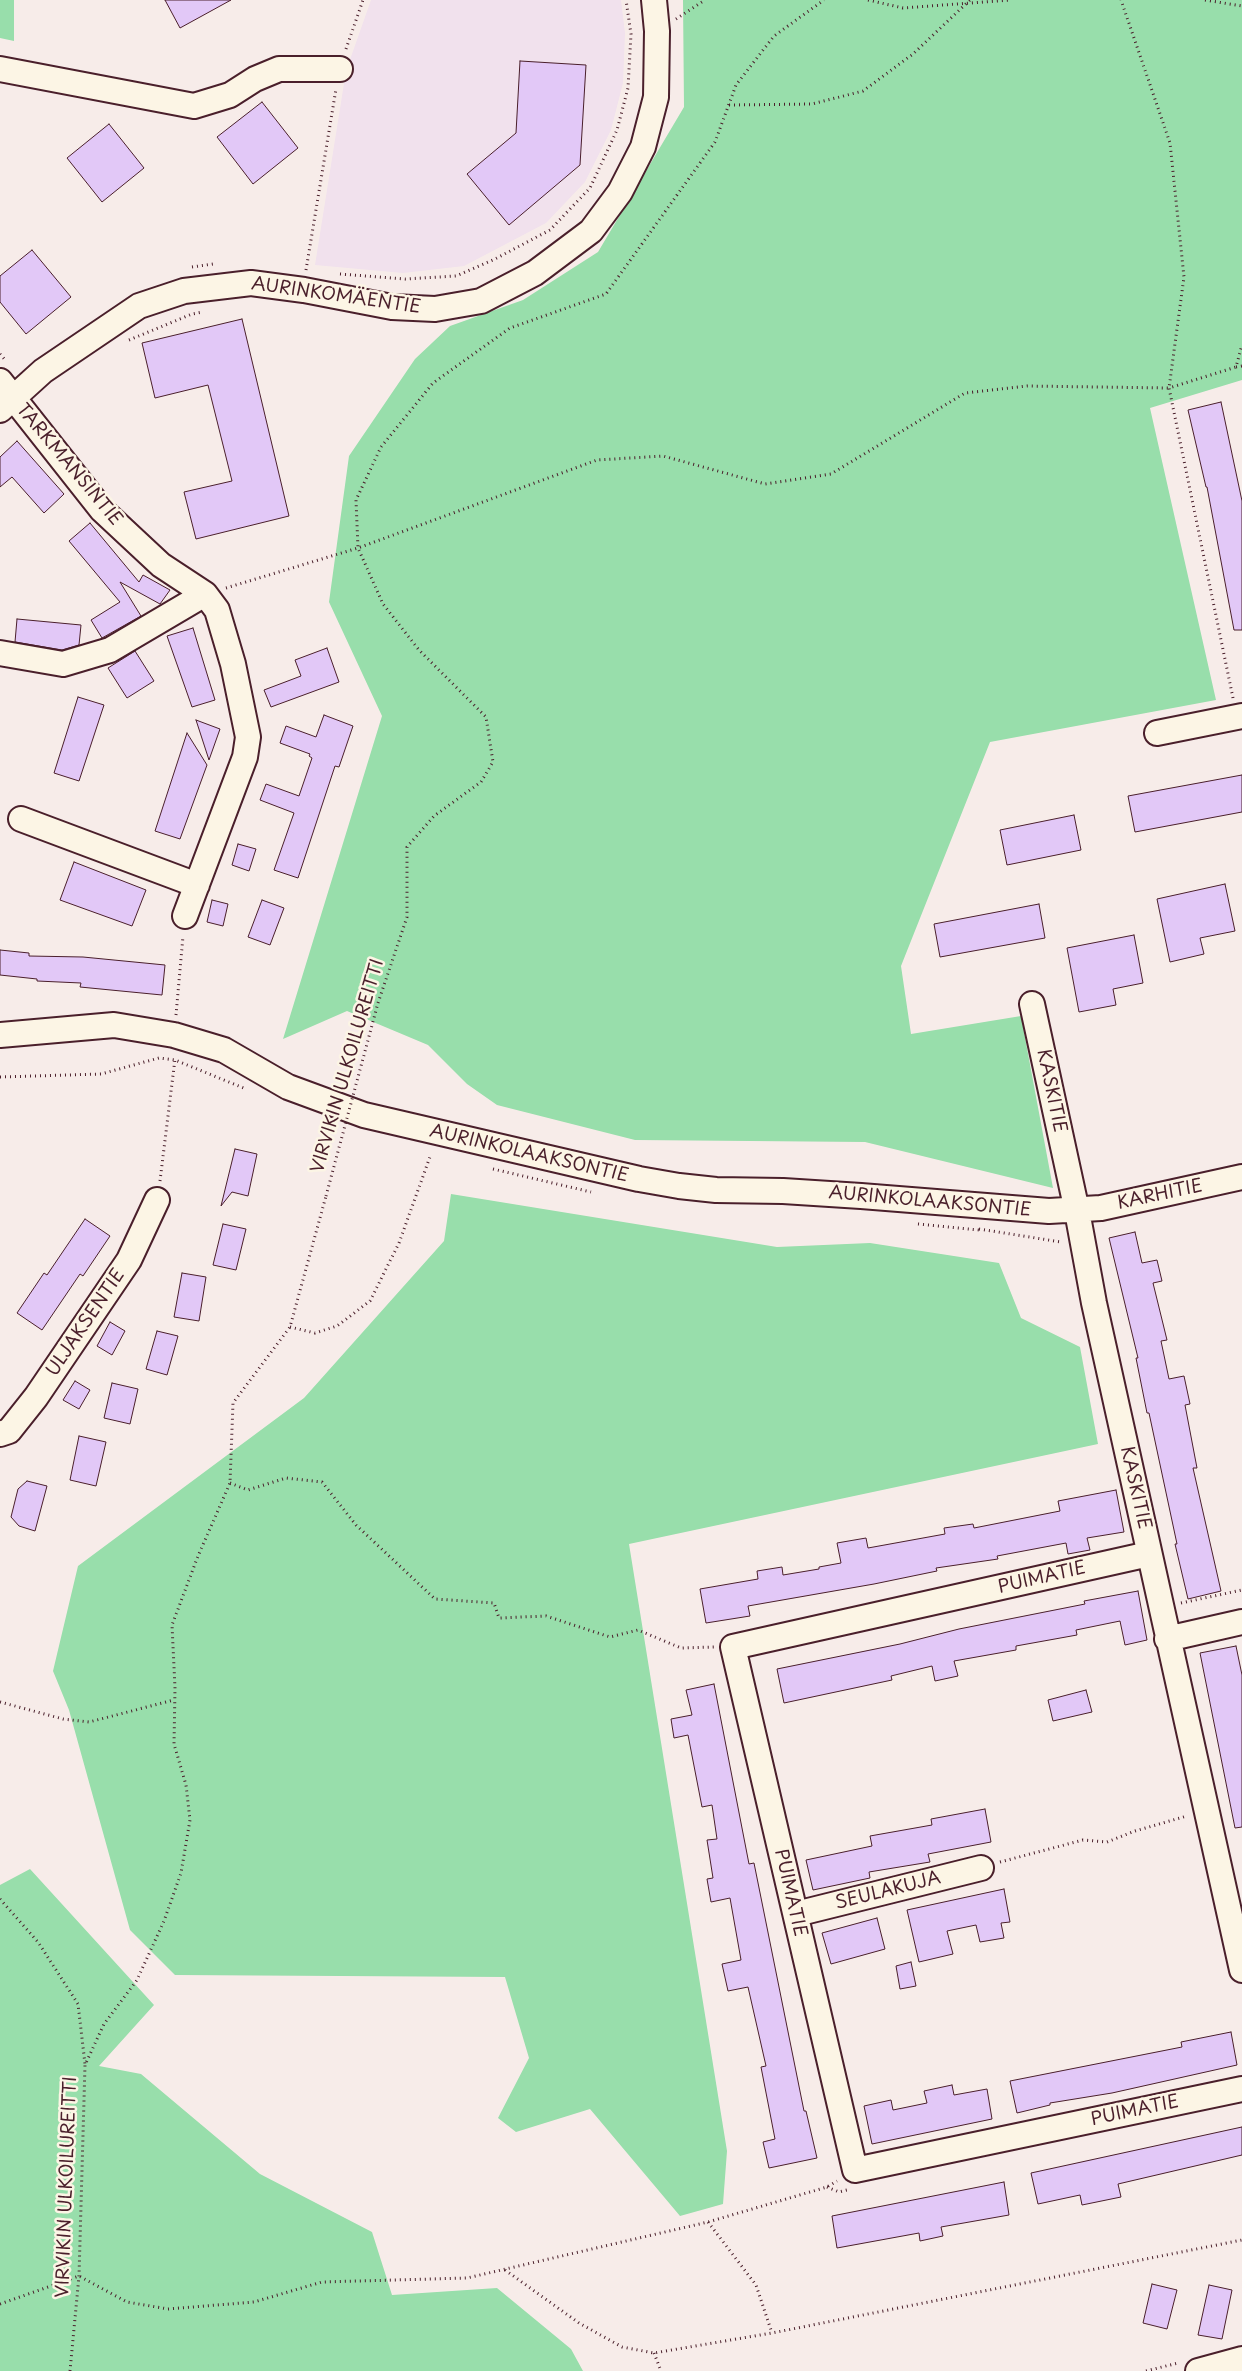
<!DOCTYPE html>
<html>
<head>
<meta charset="utf-8">
<style>
  body { margin:0 }
  canvas { display:block; background:#f7ece9 }
</style>
</head>
<body>
<canvas width="1242" height="2371"></canvas>
<script>
const ctx = document.querySelector('canvas').getContext('2d');
ctx.lineJoin = 'round';
function paint(path, color) { ctx.fillStyle = color; ctx.fill(path, 'evenodd'); }
const shape = rows => new Path2D(rows.map(r => 'M' + r).join(''));
function trace(path, color, width, dash) { ctx.strokeStyle = color; ctx.lineWidth = width; ctx.lineCap = dash ? 'butt' : 'round'; ctx.setLineDash(dash || []); ctx.stroke(path); }
function drawText(font, color, halo, rows, align = 'center') {
  ctx.font = font + ' "Playpen Sans",sans-serif'; ctx.lineWidth = 5; ctx.setLineDash([]); ctx.textBaseline = 'middle'; ctx.strokeStyle = halo; ctx.fillStyle = color; for (const [text, x, y, turn = 0] of rows) {
    ctx.save(); ctx.translate(x, y); ctx.rotate((+turn || 0) * Math.PI / 180); ctx.textAlign = isNaN(turn) ? turn : align; if (halo) ctx.strokeText(text, 0, 0); ctx.fillText(text, 0, 0); ctx.restore();
  }
}
const built = shape([
  [371,0,621,0,625,33,623,83,611,130,585,182,546,223,464,266,403,273,315,265,346,71]
]);
const green = shape([
  [0,0,14,0,14,41,0,38],
  [683,0,1242,0,1242,380,1150,408,1216,700,990,742,901,966,911,1034,1021,1016,1053,1188,865,1142,635,1140,497,1105,467,1084,428,1045,347,1011,283,1039,382,716,329,602,349,456,415,359,450,326,523,300,598,252,684,107],
  [451,1194,777,1247,870,1243,999,1263,1021,1318,1080,1347,1098,1444,629,1544,727,2151,723,2204,680,2216,590,2109,516,2132,498,2118,529,2058,505,1977,175,1975,130,1930,69,1710,53,1671,78,1566,304,1398,444,1241],
  [30,1869,154,2005,99,2066,141,2074,260,2174,372,2232,392,2295,497,2288,571,2349,583,2371,0,2371,0,1885]
]);
const building = shape([
  [165,0,231,0,180,28,165,0],
  [520,61,586,65,580,165,509,225,467,174,516,133,520,61],
  [262,102,298,148,253,184,217,137,262,102],
  [109,124,144,168,102,202,67,158,109,124],
  [32,250,71,297,26,334,0,302,0,276,32,250],
  [242,319,289,516,196,539,184,492,232,481,208,385,155,398,142,343,242,319],
  [1221,402,1242,501,1242,630,1234,630,1207,487,1206,487,1188,410,1221,402],
  [17,441,64,494,44,513,12,477,0,487,0,457,17,441],
  [90,523,139,582,143,575,170,590,160,604,120,582,141,616,102,638,91,620,120,602,69,541,90,523],
  [17,619,81,625,79,645,62,650,15,642,17,619],
  [193,628,215,700,192,707,167,636,193,628],
  [327,648,339,682,271,707,264,690,301,676,295,660,327,648],
  [135,651,154,681,127,698,108,668,135,651],
  [78,697,104,705,79,781,54,773,78,697],
  [324,715,353,726,339,767,335,766,298,878,274,870,294,813,260,800,266,784,299,796,312,758,309,756,310,754,280,743,286,726,316,737,324,715],
  [196,720,220,729,209,760,196,720],
  [187,733,207,765,180,839,155,831,187,733],
  [1242,775,1242,812,1135,832,1128,796,1242,775],
  [1074,815,1081,850,1007,865,1000,830,1074,815],
  [238,844,256,849,249,871,232,865,238,844],
  [74,862,146,890,132,926,60,900,74,862],
  [1225,884,1235,931,1200,938,1204,954,1170,962,1157,899,1225,884],
  [212,900,228,904,223,926,207,922,212,900],
  [262,900,284,908,270,945,248,937,262,900],
  [1039,904,1045,938,940,957,934,924,1039,904],
  [1134,935,1143,983,1113,989,1116,1005,1079,1012,1067,948,1134,935],
  [0,950,29,953,29,956,83,957,165,965,162,995,80,987,81,983,37,981,37,979,0,975,0,950],
  [235,1149,257,1154,248,1196,232,1192,221,1206,235,1149],
  [85,1219,110,1236,83,1276,80,1274,42,1330,17,1313,44,1273,47,1275,85,1219],
  [223,1224,246,1229,236,1270,213,1265,223,1224],
  [1135,1232,1142,1263,1157,1260,1162,1281,1153,1283,1167,1340,1161,1341,1169,1379,1184,1376,1190,1404,1185,1405,1197,1468,1193,1468,1221,1591,1188,1599,1175,1544,1177,1544,1149,1413,1147,1413,1136,1358,1138,1358,1109,1238,1135,1232],
  [182,1273,206,1277,199,1321,174,1317,182,1273],
  [110,1322,125,1331,112,1355,97,1346,110,1322],
  [157,1331,178,1336,167,1375,146,1369,157,1331],
  [75,1381,90,1390,79,1409,63,1400,75,1381],
  [112,1383,138,1389,130,1424,104,1418,112,1383],
  [79,1436,106,1442,96,1486,70,1480,79,1436],
  [27,1481,47,1486,35,1531,19,1526,11,1517,18,1489,27,1481],
  [1116,1490,1124,1532,1087,1538,1090,1550,1068,1554,1066,1543,997,1556,998,1559,936,1568,937,1571,874,1584,748,1606,750,1616,706,1623,700,1589,758,1579,757,1571,782,1567,783,1575,819,1569,819,1567,841,1563,837,1543,866,1538,868,1548,945,1534,944,1528,973,1524,974,1528,1060,1511,1058,1501,1116,1490],
  [1138,1591,1147,1640,1125,1645,1120,1621,1076,1630,1077,1635,1016,1646,1016,1650,954,1661,958,1676,935,1681,932,1666,891,1676,892,1680,784,1703,777,1669,900,1644,959,1629,1085,1604,1084,1601,1138,1591],
  [1236,1646,1242,1675,1242,1827,1235,1828,1200,1653,1236,1646],
  [714,1684,749,1864,754,1863,804,2111,806,2111,817,2158,769,2168,763,2142,775,2139,761,2067,766,2066,748,1987,728,1991,722,1964,741,1960,730,1898,711,1902,707,1879,713,1878,707,1840,717,1839,712,1805,702,1807,688,1735,674,1738,671,1719,692,1715,686,1690,714,1684],
  [1086,1690,1092,1712,1053,1721,1048,1700,1086,1690],
  [985,1809,991,1842,928,1854,930,1862,869,1872,870,1878,813,1890,806,1860,872,1846,870,1836,932,1825,931,1819,985,1809],
  [1004,1889,1010,1922,1001,1923,1004,1938,980,1942,976,1925,947,1931,953,1954,919,1962,907,1910,1004,1889],
  [877,1918,885,1949,831,1964,822,1933,877,1918],
  [911,1962,916,1986,900,1989,896,1966,911,1962],
  [1231,2032,1237,2065,1112,2093,1050,2103,1050,2105,1017,2113,1010,2081,1182,2047,1181,2042,1231,2032],
  [952,2085,954,2095,987,2089,992,2119,872,2144,864,2106,891,2100,893,2110,927,2103,924,2091,952,2085],
  [1242,2127,1242,2155,1118,2184,1121,2197,1082,2205,1080,2195,1038,2204,1031,2173,1242,2127],
  [1004,2182,1009,2215,941,2227,943,2236,920,2241,919,2233,837,2248,832,2216,1004,2182],
  [1152,2284,1177,2290,1167,2329,1143,2323,1152,2284],
  [1209,2285,1232,2290,1222,2339,1198,2335,1209,2285]
]);
const path = shape([
  [868,0,903,8,1011,0],
  [1205,0,1242,6],
  [676,19,705,0],
  [346,49,363,0],
  [729,105,812,104,863,91,913,54,970,0],
  [192,267,213,264],
  [306,270,336,89],
  [340,274,405,279,456,276,495,259,550,230,590,188,617,130,628,88,631,34,626,0],
  [129,340,192,314,203,312],
  [0,354,6,361],
  [1236,367,1242,366],
  [226,588,358,548,597,460,663,456,765,484,831,474,965,393,1027,386,1169,388,1184,277,1170,143,1121,0],
  [1233,698,1169,388,1236,367,1242,345],
  [378,1003,407,917,407,847,434,816,481,782,493,762,486,717,419,650,383,604,358,548,356,500,381,447,433,383,510,328,606,294,715,142,736,85,774,36,824,0],
  [176,1015,183,936],
  [0,1077,101,1074,159,1058,175,1060,246,1089],
  [493,1169,591,1192],
  [160,1181,175,1059],
  [918,1224,979,1230],
  [979,1229,1061,1242],
  [290,1327,315,1333,337,1326,370,1301,399,1243,431,1154],
  [230,1483,248,1490,286,1478,322,1482,356,1525,435,1599,494,1603,499,1618,546,1616,610,1637,638,1630,681,1648,714,1647],
  [1181,1603,1242,1590],
  [0,1702,63,1719,89,1722,174,1700],
  [1000,1862,1083,1840,1107,1842,1135,1831,1187,1816],
  [0,1899,38,1942,78,2004,85,2064],
  [827,2187,839,2192,847,2190],
  [708,2222,756,2285,772,2333],
  [505,2270,579,2323,622,2347,654,2353,772,2333,1242,2240],
  [0,2304,79,2276,127,2302,168,2309,254,2302,322,2282,467,2278,708,2222,827,2187,837,2181],
  [654,2353,661,2371],
  [70,2371,79,2276,85,2065,104,2024,137,1980,164,1921,181,1873,190,1820,186,1785,174,1744,175,1688,172,1625,198,1556,230,1483,233,1403,290,1327,326,1196],
  [1146,2371,1178,2363]
]);
const minor = shape([
  [0,69,194,106,230,95,255,79,279,69,340,69],
  [0,381,102,510,161,565,205,594,217,610,233,664,248,737,245,757,185,916],
  [0,410,43,371,139,306,184,291,251,283,304,290,392,307,435,309,481,301,535,273,591,231,620,192,643,147,656,97,657,31,654,0],
  [0,653,63,664,110,650,205,594],
  [1157,733,1242,716],
  [21,819,197,885],
  [1032,1004,1077,1211,1094,1303,1242,1970],
  [0,1035,114,1025,174,1035,224,1050,288,1087,364,1115,639,1179,679,1186,716,1190,783,1191,861,1196,1049,1211,1101,1208,1242,1177],
  [0,1434,9,1431,36,1397,129,1260,157,1200],
  [1149,1554,733,1647,855,2170,1242,2089],
  [1167,1639,1242,1622],
  [796,1914,981,1868],
  [1198,2371,1242,2359]
]);
const pathBridge = shape([
  [326,1196,378,1003]
]);
const streetNames = [
  ["AURINKOMÄENTIE",336,296,8],
  ["TARKMANSINTIE",69,465,50],
  ["VIRVIKIN ULKOILUREITTI",348,1066,-74],
  ["KASKITIE",1051,1091,78],
  ["AURINKOLAAKSONTIE",529,1154,13],
  ["KARHITIE",1160,1195,-12],
  ["AURINKOLAAKSONTIE",930,1202,5],
  ["ULJAKSENTIE",86,1323,-56],
  ["KASKITIE",1135,1488,77],
  ["PUIMATIE",1042,1578,-13],
  ["SEULAKUJA",888,1891,-14],
  ["PUIMATIE",790,1893,77],
  ["PUIMATIE",1135,2111,-12],
  ["VIRVIKIN ULKOILUREITTI",67,2187,-88]
];
paint(built, '#f1e1ed');
paint(green, '#98deab');
paint(building, '#e2c8f7');
trace(building, '#4a1f2b', 1);
trace(minor, '#4a1f2b', 28);
trace(path, '#4a1f2b', 3, [1, 4]);
trace(minor, '#fcf5e5', 24);
trace(pathBridge, '#4a1f2b', 3, [1, 4]);
drawText('18px', '#4a1f2b', '#fcf5e5', streetNames);
</script>
</body>
</html>
